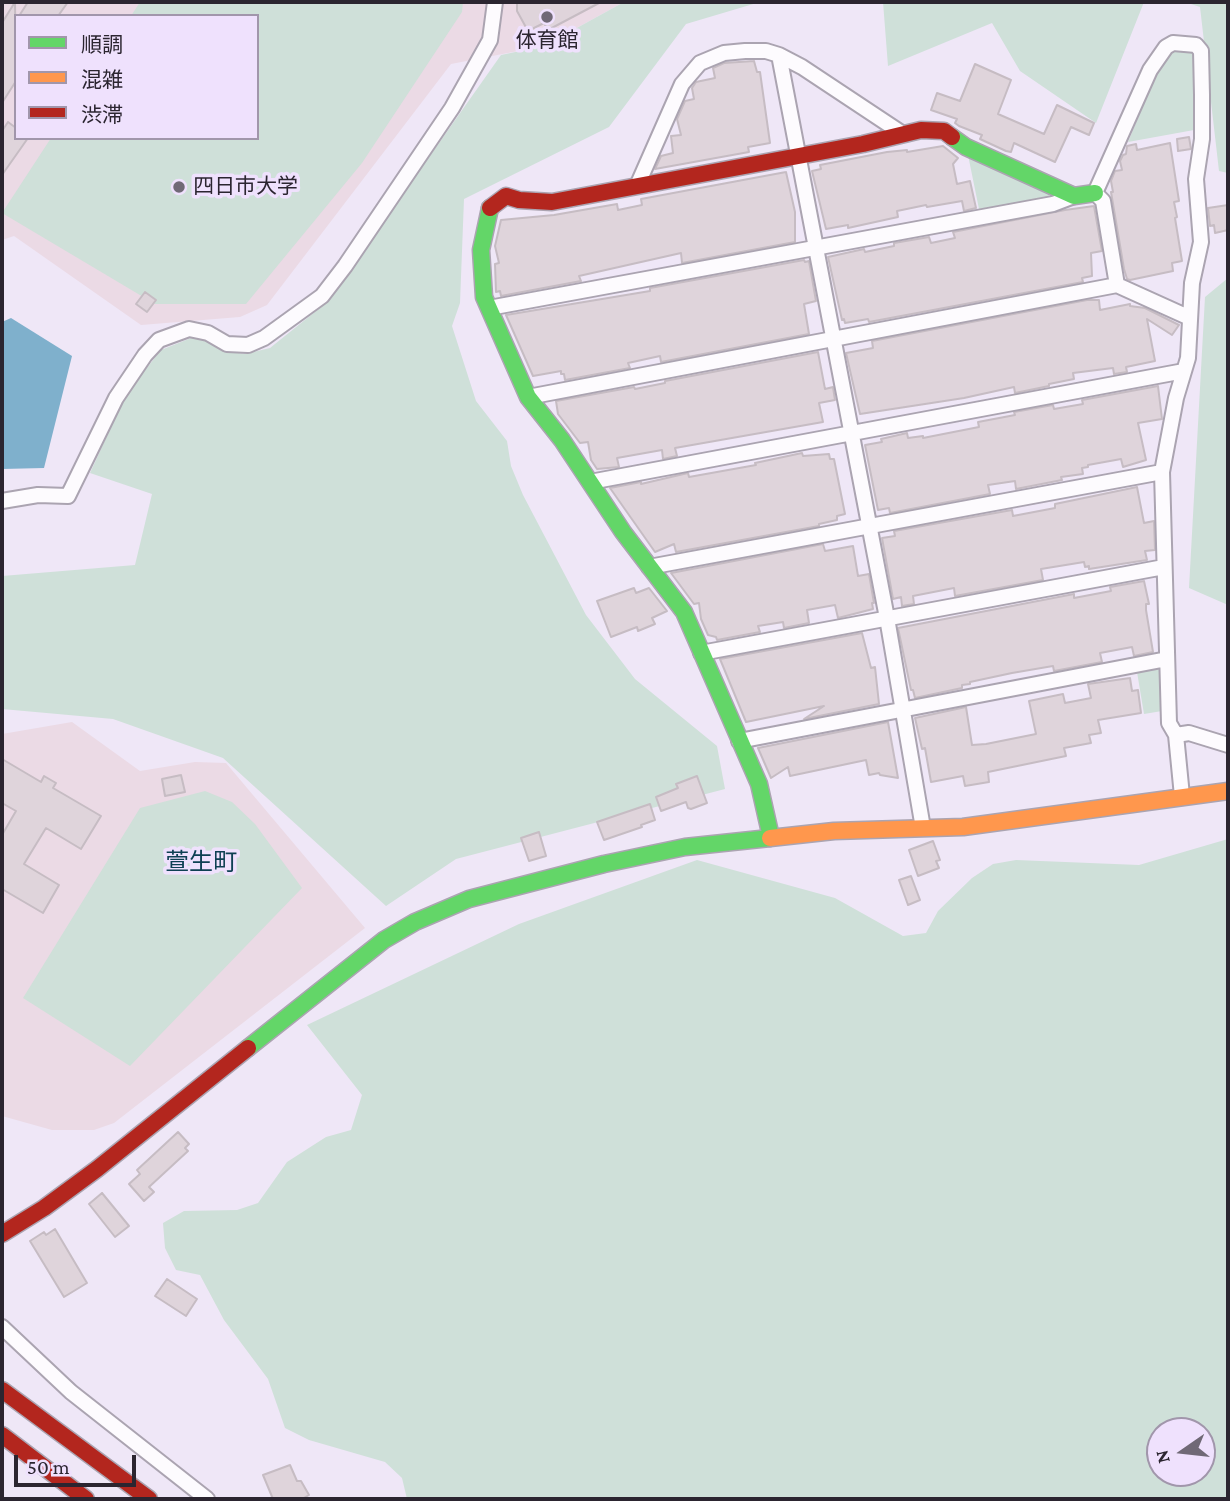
<!DOCTYPE html>
<html>
<head>
<meta charset="utf-8">
<style>
  body { margin:0 }
  #map { position:relative; width:1230px; height:1501px; overflow:hidden; background:#efe7f7; font-family:"Crimson Pro","Noto Sans JP",serif }
  canvas { display:block }
  .frame { position:absolute; inset:0; border:4px solid #2b2530; pointer-events:none }
  .legend { position:absolute; left:14px; top:14px; width:245px; height:126px; box-sizing:border-box; background:#efe1fd; border:2px solid #a196ab; margin:0; padding:9px 12px; list-style:none; font-size:21px; color:#2b2530 }
  .legend li { display:flex; align-items:center; gap:14px; height:35px }
  .legend b { width:35px; border:2px solid #a196ab }
  .north { position:absolute; left:1146px; top:1417px; width:70px; height:70px; box-sizing:border-box; background:#efe1fd; border:2px solid #a196ab; border-radius:50%; rotate:256deg; font-size:19px; font-weight:700; line-height:28px; text-align:center; color:#2b2530 }
  .north::after { content:''; display:block; margin:auto; width:24px; height:32px; background:#706976; clip-path:polygon(50% 0,100% 100%,50% 72%,0 100%) }
  .scale { position:absolute; left:14px; top:1455px; width:122px; height:32px; box-sizing:border-box; border:4px solid #2b2530; border-top:0; padding-left:9px; font-size:21px; line-height:24px; white-space:nowrap; color:#2b2530; -webkit-text-stroke:5px #efe1fd; paint-order:stroke }
</style>
</head>
<body>
<div id="map">
<canvas width="1230" height="1501"></canvas>
<div class="frame"></div>
<ul class="legend">
<li><b style="height:9px;background:#63d668"></b>順調</li>
<li><b style="height:9px;background:#ff974d"></b>混雑</li>
<li><b style="height:9px;background:#b3261e"></b>渋滞</li>
</ul>
<div class="north">N</div>
<div class="scale">50 m</div>
</div>
<script>
const ctx = document.querySelector('canvas').getContext('2d');
ctx.lineJoin = 'round';
function paint(path, color) { ctx.fillStyle = color; ctx.fill(path, 'evenodd'); }
const shape = rows => new Path2D(rows.map(r => 'M' + r).join(''));
function trace(path, color, width, dash) { ctx.strokeStyle = color; ctx.lineWidth = width; ctx.lineCap = dash ? 'butt' : 'round'; ctx.setLineDash(dash || []); ctx.stroke(path); }
function drawText(font, color, halo, rows, align = 'center') {
  ctx.font = font + ' "Crimson Pro","Noto Sans JP",serif'; ctx.lineWidth = 7; ctx.setLineDash([]); ctx.textBaseline = 'middle'; ctx.strokeStyle = halo; ctx.fillStyle = color; for (const [text, x, y, turn = 0] of rows) {
    ctx.save(); ctx.translate(x, y); ctx.rotate((+turn || 0) * Math.PI / 180); ctx.textAlign = isNaN(turn) ? turn : align; if (halo) ctx.strokeText(text, 0, 0); ctx.fillText(text, 0, 0); ctx.restore();
  }
}
const education = shape([
  [2,2,624,2,544,46,451,64,267,305,240,317,141,325,14,236,2,240],
  [16,16,257,16,257,138,16,138],
  [72,722,140,771,195,762,226,763,365,928,114,1123,94,1130,52,1130,2,1116,2,734]
]);
const green = shape([
  [140,2,463,2,462,12,362,163,246,304,155,304,2,213,51,138,257,138,257,16,131,16],
  [624,2,760,2,686,24,609,127,464,199,460,303,452,326,476,401,507,441,511,466,523,495,586,615,635,679,717,746,725,789,456,859,386,906,223,758,113,719,2,709,2,576,135,565,152,494,90,473,126,394,161,350,191,338,206,340,225,351,245,354,270,348,326,303,501,55,544,46],
  [883,2,1144,2,1096,123,1020,71,992,23,888,66],
  [1185,2,1228,2,1228,173,1219,171,1200,7],
  [1173,50,1194,52,1194,130,1128,142,1157,72],
  [968,155,1051,192,1049,197,979,209],
  [1228,278,1228,605,1189,588,1205,297],
  [1158,669,1161,673,1162,711,1144,714,1137,672],
  [205,791,232,802,255,824,302,888,130,1066,23,998,140,808],
  [1228,839,1228,1499,407,1499,402,1478,385,1462,309,1440,285,1428,268,1379,224,1320,200,1275,176,1270,165,1248,163,1223,184,1211,237,1210,258,1203,287,1162,326,1137,351,1130,362,1095,307,1025,519,924,697,860,835,898,903,936,926,933,938,911,972,878,993,864,1016,860,1139,865],
  [1160,1431,1202,1431,1202,1473,1160,1473]
]);
const water = shape([
  [11,318,72,356,44,468,2,469,2,322]
]);
const building = shape([
  [15,2,16,81,2,103,2,23,15,2],
  [28,2,68,2,58,16,19,16,28,2],
  [517,2,601,2,548,30,544,23,528,31,517,11,517,2],
  [754,61,757,72,760,72,770,143,748,147,749,152,655,169,661,156,673,153,671,136,681,135,677,119,685,101,694,99,692,88,696,82,715,78,713,68,724,63,754,61],
  [975,64,1011,80,998,114,1044,134,1057,105,1094,123,1089,135,1071,127,1055,162,1014,143,1011,152,1006,151,980,139,982,135,959,126,955,123,957,119,931,110,937,93,960,101,975,64],
  [8,122,16,128,16,138,28,138,2,175,2,131,8,122],
  [1189,137,1191,149,1178,151,1177,139,1189,137],
  [1170,143,1179,201,1174,202,1177,217,1175,218,1182,261,1172,263,1173,271,1130,280,1127,279,1124,269,1111,192,1113,192,1111,181,1115,171,1122,170,1120,161,1123,155,1126,154,1127,146,1136,144,1137,150,1170,143],
  [943,146,958,158,953,164,957,184,970,181,976,208,964,211,962,201,927,207,926,205,897,211,898,217,848,228,848,225,826,229,812,171,821,169,820,165,887,152,907,150,907,152,943,146],
  [786,172,795,212,795,242,682,263,681,253,579,276,581,281,501,296,500,291,496,292,495,264,499,263,495,246,501,220,554,215,617,204,618,210,642,205,641,199,786,172],
  [1228,205,1228,230,1215,233,1214,225,1210,226,1208,208,1228,205],
  [1094,206,1102,251,1091,253,1092,276,1082,278,1083,282,869,322,868,319,845,323,844,319,842,320,828,257,864,249,865,252,894,246,894,243,929,237,931,243,955,238,953,232,1065,210,1094,206],
  [804,260,805,262,809,261,816,301,804,304,809,334,661,362,660,356,628,363,630,368,565,380,564,374,561,374,561,371,533,376,506,315,650,291,650,288,804,260],
  [145,292,156,300,147,312,136,304,145,292],
  [1087,300,1099,300,1100,310,1130,304,1130,306,1145,308,1179,325,1172,335,1147,319,1155,361,1126,367,1127,372,1114,374,1113,368,1073,373,1074,379,1049,384,1049,386,1015,393,1014,387,964,398,860,414,846,353,873,348,872,341,1087,300],
  [818,352,825,389,833,387,835,400,819,403,823,422,675,448,677,456,663,459,662,450,617,458,619,467,597,469,591,460,588,442,580,443,558,414,556,401,634,387,635,389,665,383,665,381,818,352],
  [1158,386,1162,419,1138,423,1146,460,1123,467,1121,459,1088,465,1088,467,1082,468,1083,474,1061,477,1062,480,1016,489,1015,481,988,485,990,494,890,513,889,508,878,510,865,445,882,442,881,439,907,433,908,438,923,436,923,438,979,427,978,422,1015,415,1014,412,1053,405,1054,409,1083,404,1082,400,1158,386],
  [802,453,803,456,829,454,830,459,834,459,845,514,837,516,837,520,819,524,819,526,676,552,674,544,655,552,610,488,641,482,641,484,688,473,689,477,756,465,755,463,802,453],
  [1137,487,1144,523,1154,521,1155,550,1145,551,1147,560,1089,569,1089,566,1085,567,1084,562,1041,569,1043,580,955,596,954,588,913,596,914,604,902,606,901,597,893,599,882,538,895,536,894,531,1012,510,1013,516,1055,508,1055,504,1137,487],
  [823,544,825,551,853,546,858,576,869,574,874,603,872,603,873,609,838,618,835,605,807,610,809,623,784,628,783,622,758,626,760,632,717,640,716,637,708,635,701,619,699,603,694,604,671,573,823,544],
  [1144,581,1149,604,1146,604,1146,610,1153,652,1134,656,1132,647,1100,653,1102,662,1054,671,1053,666,1012,673,970,682,970,684,962,685,962,688,915,698,913,690,911,690,898,628,1074,594,1074,598,1111,591,1110,587,1144,581],
  [634,588,636,593,649,588,667,611,652,618,655,624,638,631,637,627,611,637,597,601,634,588],
  [862,633,871,668,875,667,879,704,804,719,824,706,746,722,720,659,862,633],
  [1130,678,1132,691,1138,690,1141,713,1098,720,1101,733,1089,735,1091,743,1064,748,1066,756,988,772,989,782,965,786,963,776,931,782,925,748,922,749,915,718,966,707,972,745,986,744,1036,734,1029,701,1063,694,1065,703,1091,698,1088,684,1130,678],
  [888,722,898,778,880,775,879,773,869,775,866,760,790,776,788,767,771,778,758,748,888,722],
  [2,759,41,782,44,776,56,783,53,788,101,816,81,849,46,828,24,864,59,885,43,913,2,889,2,835,16,811,2,803,2,759],
  [181,775,185,792,165,796,162,779,181,775],
  [697,776,707,803,691,809,688,808,686,802,661,811,656,797,678,788,676,784,697,776],
  [650,804,655,820,641,825,642,827,604,840,597,822,650,804],
  [539,832,546,856,529,861,521,838,539,832],
  [933,841,940,860,936,861,939,868,918,876,909,850,933,841],
  [911,876,920,900,908,905,899,880,911,876],
  [178,1132,189,1144,185,1148,188,1151,149,1187,154,1192,144,1201,129,1184,140,1174,137,1170,178,1132],
  [102,1193,129,1226,115,1237,89,1204,102,1193],
  [55,1229,87,1283,64,1297,30,1241,44,1232,46,1235,55,1229],
  [167,1279,197,1299,186,1316,155,1296,167,1279],
  [290,1465,297,1481,301,1481,309,1495,302,1499,273,1499,263,1475,290,1465]
]);
const street = shape([
  [779,55,887,618,923,828],
  [637,186,682,84,700,63,724,53,745,51,766,51,779,55,802,67,903,134],
  [489,308,1053,204,1074,196],
  [528,397,1117,285],
  [590,482,1184,371],
  [2,501,38,495,68,496,116,398,145,355,159,340,189,329,208,333,227,344,248,345,264,338,322,296,345,266,452,108,490,40,495,2],
  [649,567,1162,472],
  [701,653,1164,567],
  [1176,735,1189,733,1228,745],
  [739,741,1167,659],
  [1182,796,1176,735,1169,723,1162,472,1176,398,1188,358,1192,283,1201,242,1196,179,1202,139,1202,95,1201,51,1196,45,1173,43,1166,47,1150,70,1095,193,1103,201,1117,285,1190,318],
  [2,1327,71,1392,207,1499]
]);
const fast = shape([
  [952,137,966,147,1074,196,1095,193],
  [490,208,481,250,484,297,528,397,562,440,623,532,684,612,759,784,771,837],
  [248,1048,384,940,415,922,469,899,604,864,685,847,770,838]
]);
const slow = shape([
  [770,838,834,831,963,827,1228,791]
]);
const jam = shape([
  [490,208,506,196,519,200,552,202,863,144,921,130,944,131,952,137],
  [2,1234,44,1208,97,1169,248,1048],
  [2,1390,149,1499],
  [2,1435,86,1499]
]);
const markers = [
  [547,17,7,"#706976"],
  [179,187,7,"#706976"]
];
const poiNames = [
  ["体育館",547,41],
  ["四日市大学",193,187,"left"]
];
const quarterNames = [
  ["萱生町",201,863]
];
paint(education, '#ebdae5');
paint(green, '#cfe0d9');
paint(water, '#7fb0cc');
paint(building, '#dfd4db');
trace(building, '#c6bcc3', 2);
trace(street, '#aba4b1', 18);
trace(fast, '#aba4b1', 19);
trace(slow, '#aba4b1', 19);
trace(jam, '#aba4b1', 19);
trace(street, '#fdfbfe', 14);
trace(fast, '#63d668', 16);
trace(slow, '#ff974d', 16);
trace(jam, '#b3261e', 16);
for (const [x, y, r, color] of markers) { const dot = new Path2D(); dot.arc(x, y, r, 0, 2 * Math.PI); ctx.fillStyle = color; ctx.fill(dot); trace(dot, '#efe1fd', 2.5); }
drawText('21px', '#2b2530', '#efe1fd', poiNames);
drawText('24px', '#0e4053', '#efe1fd', quarterNames);
</script>
</body>
</html>
